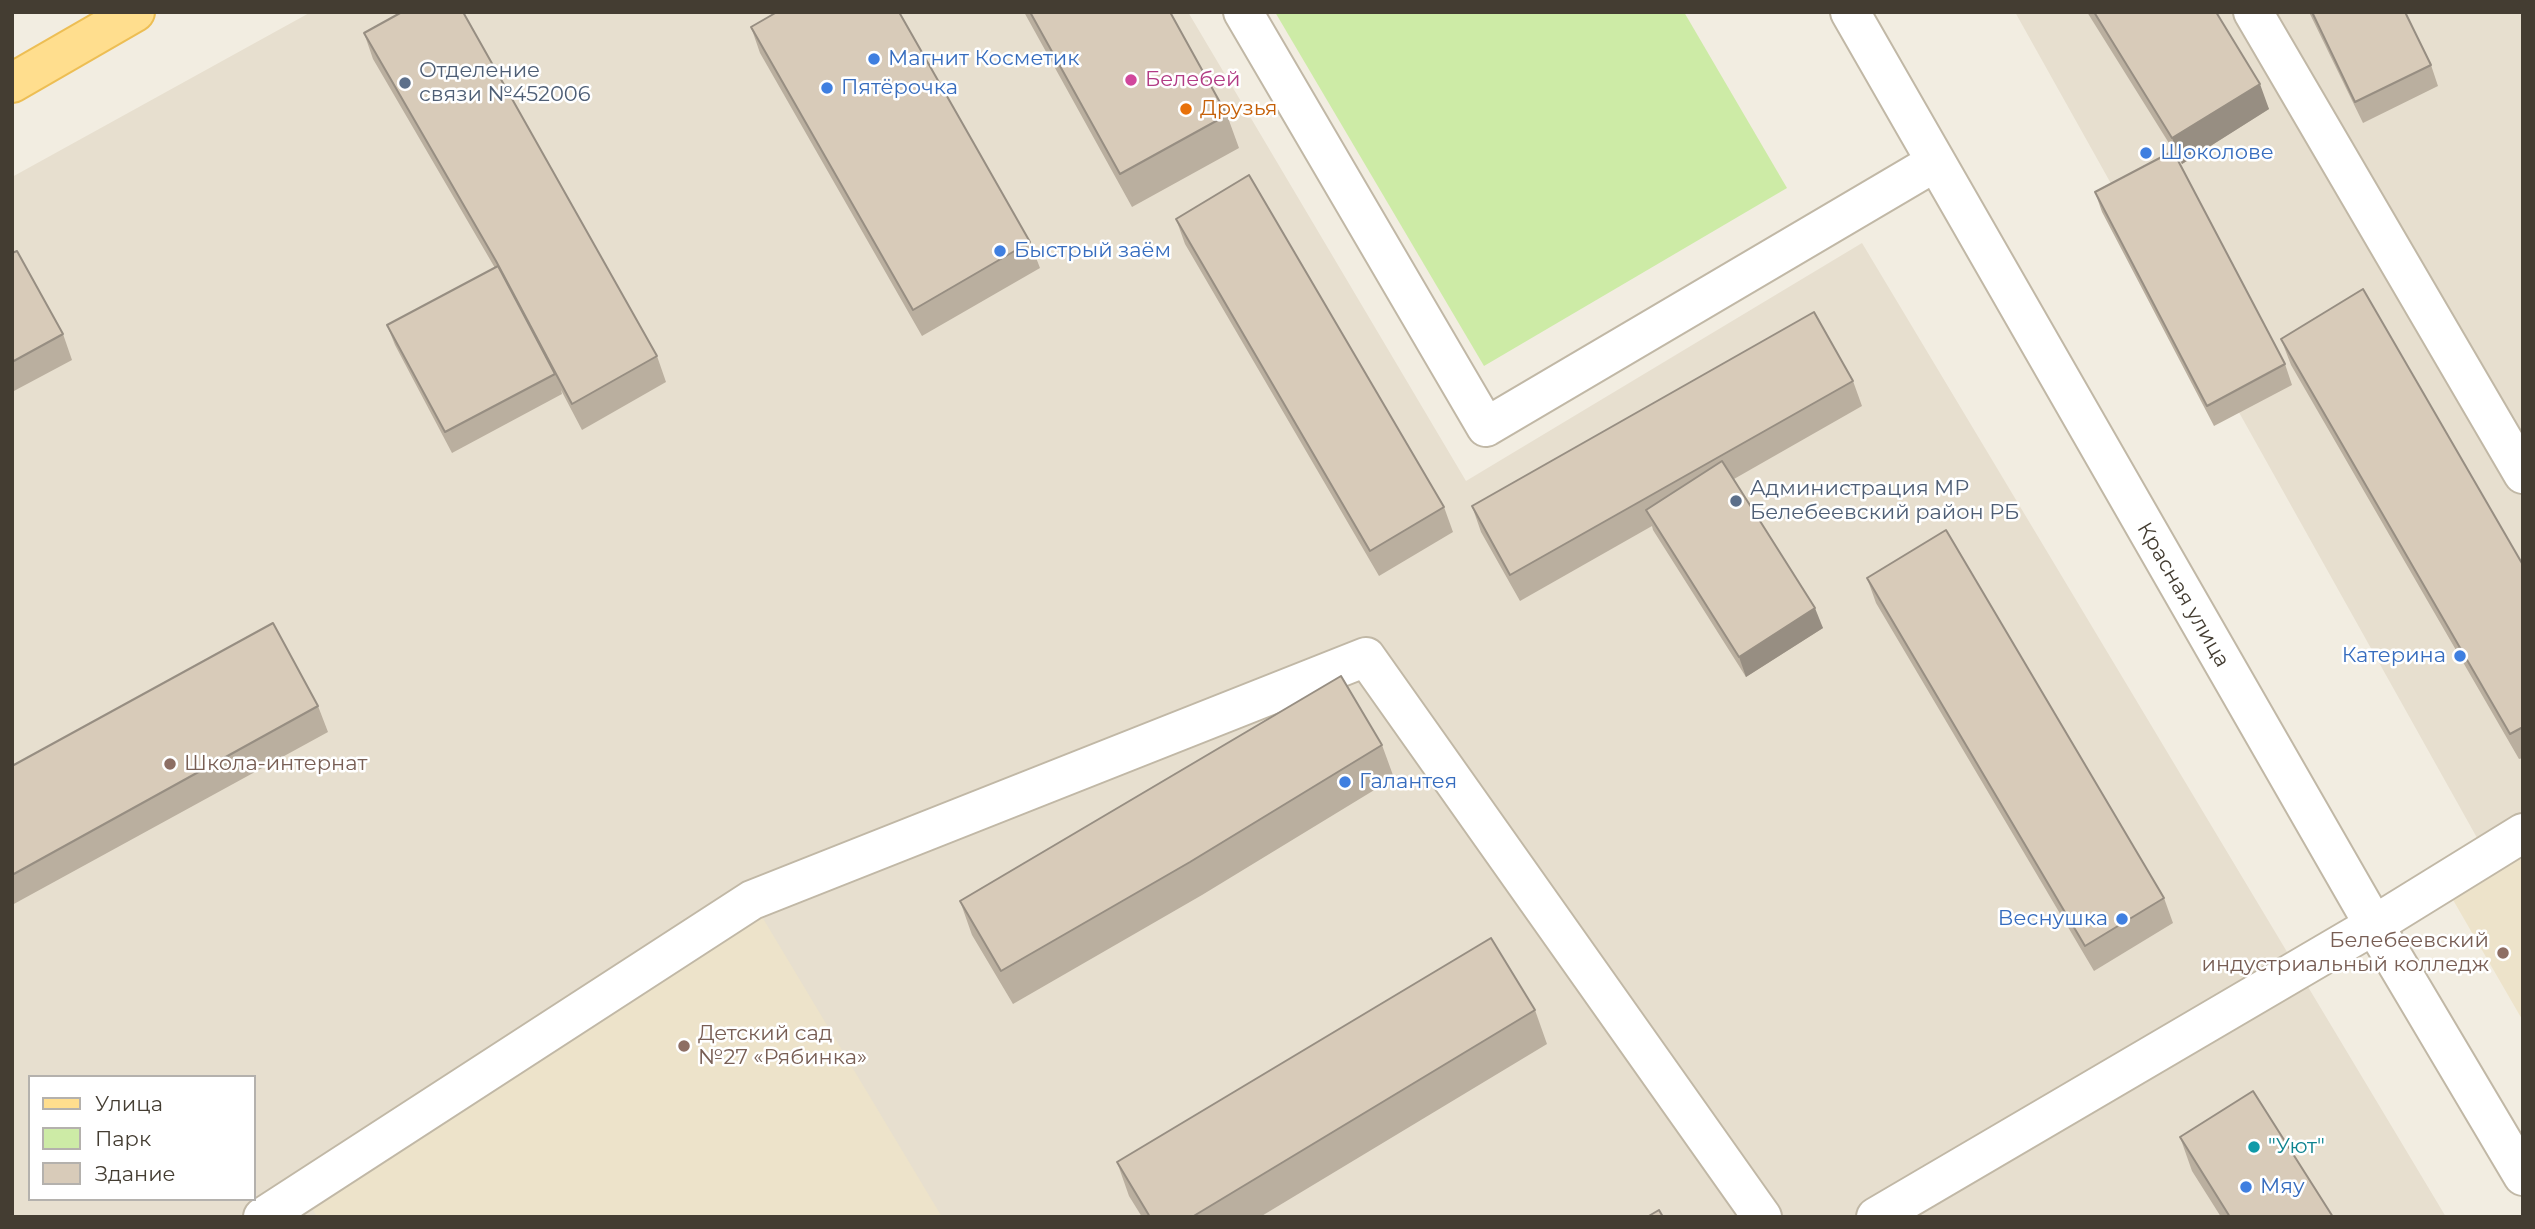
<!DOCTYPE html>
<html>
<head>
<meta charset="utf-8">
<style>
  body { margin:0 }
  #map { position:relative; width:2535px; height:1229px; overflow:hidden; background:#f2ede1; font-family:Montserrat,sans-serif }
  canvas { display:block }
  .frame { position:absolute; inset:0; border:14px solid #443d32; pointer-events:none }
  .legend { position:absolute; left:28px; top:1075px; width:228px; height:126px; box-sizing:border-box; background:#fff; border:2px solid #b4b1ad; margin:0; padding:9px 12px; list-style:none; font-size:21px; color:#443d32 }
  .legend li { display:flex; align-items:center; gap:14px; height:35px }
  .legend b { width:35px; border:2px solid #b4b1ad }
</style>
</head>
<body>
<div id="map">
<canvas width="2535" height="1229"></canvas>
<div class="frame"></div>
<ul class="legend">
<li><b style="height:9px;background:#ffde8e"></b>Улица</li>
<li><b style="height:19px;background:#cdeba6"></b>Парк</li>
<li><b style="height:19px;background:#d8cbb9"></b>Здание</li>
</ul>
</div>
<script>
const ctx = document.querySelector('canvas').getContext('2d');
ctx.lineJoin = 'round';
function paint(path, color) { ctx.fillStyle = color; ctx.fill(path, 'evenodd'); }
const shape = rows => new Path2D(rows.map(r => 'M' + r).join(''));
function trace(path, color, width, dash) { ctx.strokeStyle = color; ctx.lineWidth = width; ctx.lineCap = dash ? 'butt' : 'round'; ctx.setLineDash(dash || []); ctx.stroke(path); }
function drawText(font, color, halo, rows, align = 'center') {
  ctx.font = font + ' Montserrat,sans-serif'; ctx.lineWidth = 5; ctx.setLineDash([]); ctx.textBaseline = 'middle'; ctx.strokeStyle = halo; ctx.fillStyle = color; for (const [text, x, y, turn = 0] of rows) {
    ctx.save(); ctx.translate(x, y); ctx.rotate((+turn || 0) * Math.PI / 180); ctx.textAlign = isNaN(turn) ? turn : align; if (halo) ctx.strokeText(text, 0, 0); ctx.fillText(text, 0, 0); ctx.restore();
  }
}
const residential = shape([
  [311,12,1188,12,1466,481,1862,243,2446,1217,12,1217,12,177],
  [30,1077,254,1077,254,1199,30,1199],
  [2015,12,2523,12,2523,920]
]);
const education = shape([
  [2523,837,2523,1021,2445,886],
  [752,900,942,1217,317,1217,303,1192]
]);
const green = shape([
  [1275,12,1684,12,1787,188,1484,366]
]);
const minor = shape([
  [1243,12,1486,427,1934,163],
  [1850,12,2374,925,2523,1176],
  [2253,12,2523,474],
  [263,1217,752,900,1366,657,1762,1217],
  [1876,1217,2374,925,2523,833]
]);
const major = shape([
  [12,83,135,12]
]);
const wall = shape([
  [1024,12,1170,12,1227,115,1239,148,1132,207],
  [2087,12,2216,12,2269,109,2182,164],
  [2309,12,2405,12,2431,65,2438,86,2363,123],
  [751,27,1030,242,1040,268,922,336,760,53],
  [364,33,657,356,666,382,582,430,561,390,562,394,452,453,395,345,387,325,495,268,373,59],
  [2095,192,2285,364,2292,385,2214,426,2102,212],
  [1176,219,1444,507,1453,532,1379,576,1185,244],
  [12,253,63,334,72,360,12,392],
  [2281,339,2523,565,2523,758,2519,759,2291,365],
  [1853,381,1862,406,1734,479,1823,628,1746,677,1653,530,1652,526,1520,601,1481,532,1472,506],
  [1867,578,2164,898,2173,923,2094,971,1876,603],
  [318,706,328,732,12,905,12,766],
  [1382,745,1394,778,1202,895,1013,1004,972,935,960,901],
  [1535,1010,1547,1044,1260,1217,1142,1217,1129,1196,1117,1162],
  [2180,1137,2333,1217,2221,1217,2192,1171]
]);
const shadedWall = shape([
  [2260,84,2269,109,2182,164,2172,138],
  [1815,608,1823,628,1746,677,1739,657]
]);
const building = shape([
  [402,12,463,12,657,356,572,404,496,261,364,33,402,12],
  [777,12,899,12,1030,242,913,310,751,27,777,12],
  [1030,12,1170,12,1227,115,1120,174,1030,12],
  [2094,12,2216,12,2260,84,2172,138,2094,12],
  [2312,12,2405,12,2431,65,2355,102,2312,12],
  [2173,151,2285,364,2207,406,2095,192,2173,151],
  [1249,175,1444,507,1370,551,1176,219,1249,175],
  [17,251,63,334,12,362,12,253,17,251],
  [498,266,555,374,445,432,387,325,498,266],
  [2363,289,2523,565,2523,727,2510,734,2281,339,2363,289],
  [1814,312,1853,381,1510,575,1472,506,1814,312],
  [1722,461,1815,608,1739,657,1646,510,1722,461],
  [1946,530,2164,898,2085,946,1867,578,1946,530],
  [273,623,318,706,12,875,12,766,273,623],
  [1341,676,1382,745,1190,862,1001,971,960,901,1341,676],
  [1491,938,1535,1010,1192,1217,1150,1217,1117,1162,1491,938],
  [2253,1091,2333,1217,2230,1217,2180,1137,2253,1091],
  [1659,1210,1663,1217,1647,1217,1659,1210]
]);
const markers = [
  [874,59,7,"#3f7fe0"],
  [1131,80,7,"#d1479c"],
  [405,83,7,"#5c6f8a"],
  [827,88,7,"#3f7fe0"],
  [1186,109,7,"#e8710a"],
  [2146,153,7,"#3f7fe0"],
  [1000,251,7,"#3f7fe0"],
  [1736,501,7,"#5c6f8a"],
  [2460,656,7,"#3f7fe0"],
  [170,764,7,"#8d6e63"],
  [1345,782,7,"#3f7fe0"],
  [2122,919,7,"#3f7fe0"],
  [2503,953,7,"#8d6e63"],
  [684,1046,7,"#8d6e63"],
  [2254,1147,7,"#0f9aa8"],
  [2246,1187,7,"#3f7fe0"]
];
const shopNames = [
  ["Магнит Косметик",888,59],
  ["Пятёрочка",841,88],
  ["Шоколове",2160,153],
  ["Быстрый заём",1014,251],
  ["Катерина",2446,656,"right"],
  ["Галантея",1359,782],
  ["Веснушка",2108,919,"right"],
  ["Мяу",2260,1187]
];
const serviceNames = [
  ["Отделение",419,71],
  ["связи №452006",419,95],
  ["Администрация МР",1750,489],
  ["Белебеевский район РБ",1750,513]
];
const hotelNames = [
  ["Белебей",1145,80]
];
const foodNames = [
  ["Друзья",1200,109]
];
const streetNames = [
  ["Красная улица",2183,595,60]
];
const educationNames = [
  ["Школа-интернат",184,764],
  ["Белебеевский",2489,941,"right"],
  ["индустриальный колледж",2489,965,"right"],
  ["Детский сад",698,1034],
  ["№27 «Рябинка»",698,1058]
];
const cultureNames = [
  ["\"Уют\"",2268,1147]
];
paint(residential, '#e7dfcf');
paint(education, '#ede3ca');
paint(green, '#cdeba6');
trace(minor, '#c1b8a6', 42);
trace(major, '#edbe54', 42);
trace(minor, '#fff', 38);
trace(major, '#ffde8e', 38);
paint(wall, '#baaf9f');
paint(shadedWall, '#978e82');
paint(building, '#d8cbb9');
trace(building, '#978e82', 2);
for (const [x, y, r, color] of markers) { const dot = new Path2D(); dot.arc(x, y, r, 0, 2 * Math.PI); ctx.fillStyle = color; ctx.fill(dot); trace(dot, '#fff', 2.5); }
drawText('21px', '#366cbe', '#fff', shopNames, 'left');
drawText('21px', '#4e5e75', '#fff', serviceNames, 'left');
drawText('21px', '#b23c85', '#fff', hotelNames, 'left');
drawText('21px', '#c56008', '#fff', foodNames, 'left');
drawText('21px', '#443d32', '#fff', streetNames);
drawText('21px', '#785e54', '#fff', educationNames, 'left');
drawText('21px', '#0d838f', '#fff', cultureNames, 'left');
</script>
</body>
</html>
